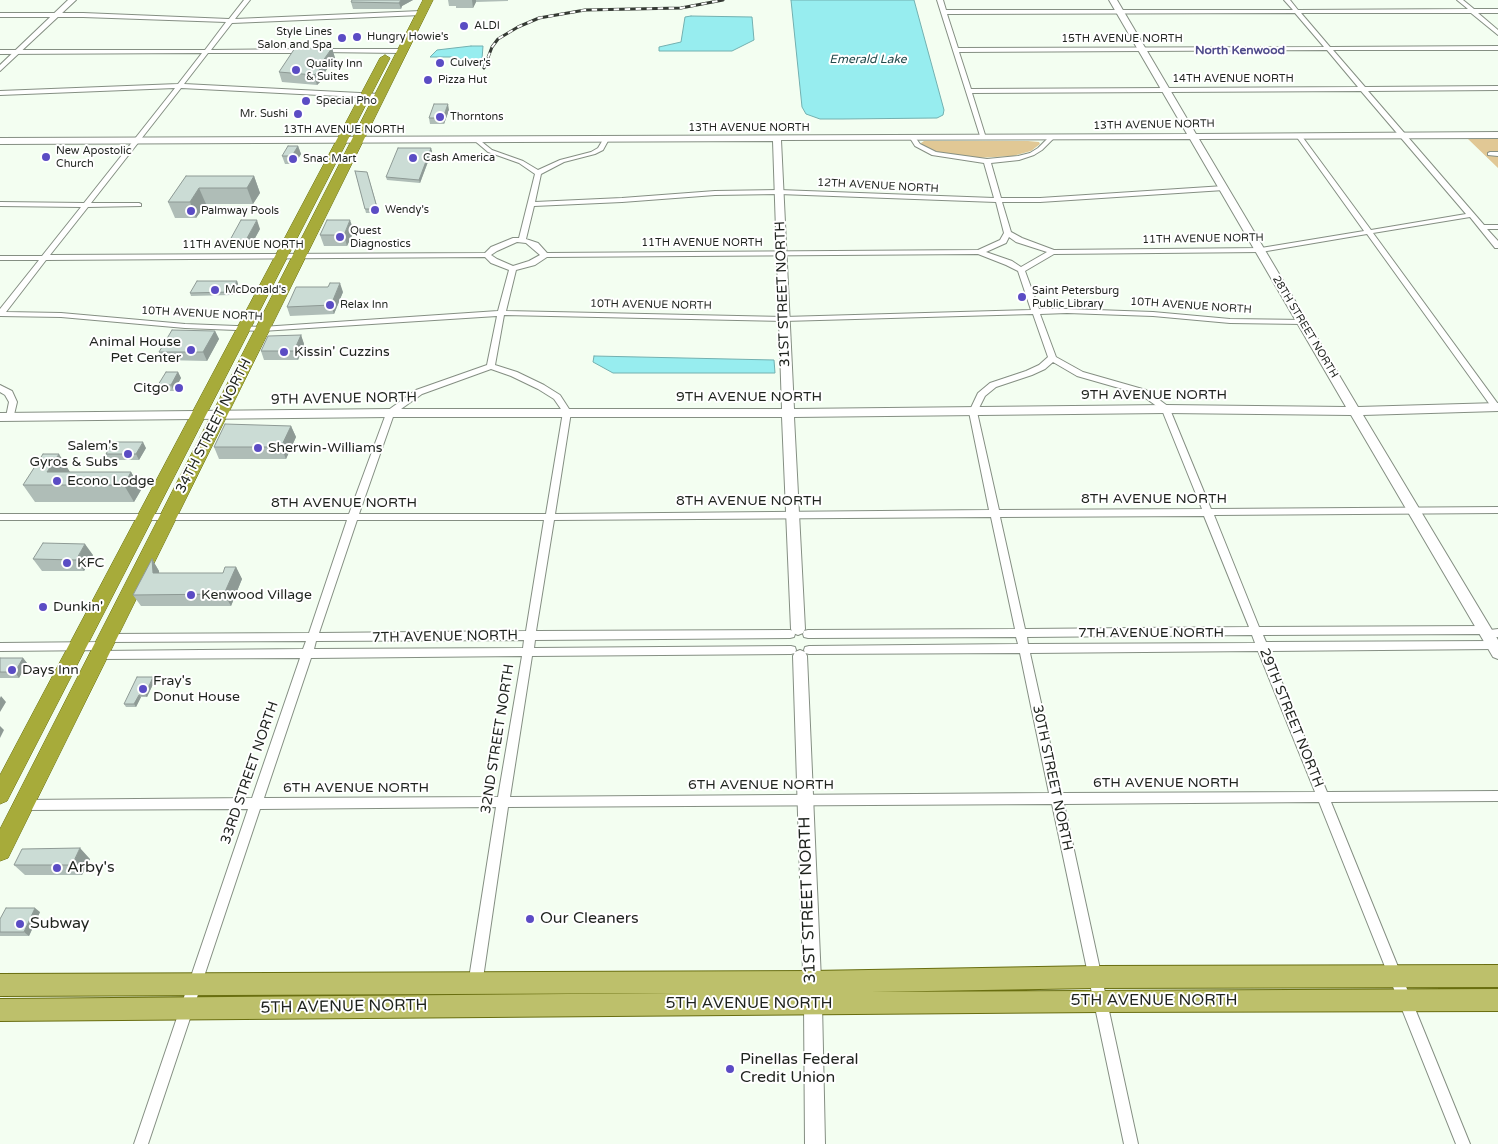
<!DOCTYPE html>
<html>
<head>
<meta charset="utf-8">
<style>
  body { margin:0 }
  canvas { display:block; background:#f3fef1 }
</style>
</head>
<body>
<canvas width="1498" height="1144"></canvas>
<script>
const ctx = document.querySelector('canvas').getContext('2d');
ctx.lineJoin = 'round';
function paint(path, color) { ctx.fillStyle = color; ctx.fill(path, 'evenodd'); }
const shape = rows => new Path2D(rows.map(r => 'M' + r).join(''));
function trace(path, color, width, dash) { ctx.strokeStyle = color; ctx.lineWidth = width; ctx.lineCap = dash ? 'butt' : 'round'; ctx.setLineDash(dash || []); ctx.stroke(path); }
function drawText(font, color, halo, rows, align = 'center') {
  ctx.font = font + ' "Varela Round",sans-serif'; ctx.lineWidth = 4; ctx.setLineDash([]); ctx.textBaseline = 'middle'; ctx.strokeStyle = halo; ctx.fillStyle = color; for (const [text, x, y, turn = 0] of rows) {
    ctx.save(); ctx.translate(x, y); ctx.rotate((+turn || 0) * Math.PI / 180); ctx.textAlign = isNaN(turn) ? turn : align; if (halo) ctx.strokeText(text, 0, 0); ctx.fillText(text, 0, 0); ctx.restore();
  }
}
const green = shape([
  [1468,139,1498,139,1498,168],
  [924,141,1028,141,1039,142,1040,144,1031,151,1013,156,977,158,940,153,922,145,921,143]
]);
const water = shape([
  [791,0,914,0,944,110,943,115,937,118,843,119,820,119,806,114,802,107,791,0],
  [691,16,752,17,754,40,732,51,659,51,659,47,681,42,685,17,691,16],
  [471,46,483,46,482,59,471,61,452,57,430,57,437,50,471,46],
  [594,356,774,360,775,373,613,373,593,362,594,356]
]);
const minor = shape([
  [244,0,250,0,235,19,421,11,424,13,421,15,232,23,211,50,306,49,309,51,306,53,208,53,184,84,379,94,382,96,379,98,181,88,91,203,139,203,141,204,141,206,88,207,50,255,485,253,491,247,513,238,519,238,535,174,519,163,488,152,475,141,474,140,477,138,492,150,523,161,538,170,560,160,591,152,598,148,604,138,608,138,609,139,603,150,595,154,564,162,541,174,535,202,622,198,715,191,779,190,994,198,984,163,932,155,915,146,910,138,913,136,915,137,920,144,936,152,987,159,1018,156,1030,153,1038,148,1050,136,1054,136,1054,138,1042,150,1034,155,1019,160,991,163,1001,198,1040,198,1224,186,1227,188,1224,190,1040,202,1002,202,1011,232,1022,238,1054,250,1261,248,1364,231,1296,136,1299,134,1301,135,1371,230,1466,214,1361,91,972,93,986,138,981,139,937,0,943,0,946,10,1293,10,1284,0,1290,0,1298,10,1468,9,1457,0,1463,0,1474,9,1498,9,1498,13,1478,13,1498,30,1498,35,1471,13,1301,13,1330,47,1498,46,1498,50,1333,50,1365,87,1498,86,1498,90,1368,91,1484,225,1498,225,1498,229,1487,229,1498,241,1498,248,1495,248,1470,217,1373,233,1498,404,1498,409,1493,409,1367,234,1261,252,1054,254,1025,271,1039,309,1067,309,1153,312,1230,319,1305,320,1305,324,1302,324,1230,323,1153,316,1067,313,1040,314,1056,357,1083,372,1146,390,1169,407,1211,509,1498,507,1498,513,1214,515,1259,627,1485,626,1490,630,1498,629,1498,637,1487,638,1483,637,1482,634,1263,635,1266,642,1494,641,1498,643,1498,648,1494,649,1269,651,1327,792,1498,791,1498,801,1331,802,1470,1144,1456,1144,1319,802,1064,804,1138,1144,1124,1144,1052,804,508,807,482,985,480,990,475,992,470,990,468,985,496,807,260,809,148,1144,134,1144,248,809,23,810,19,809,17,805,19,801,23,800,252,798,300,658,99,659,95,658,94,655,95,652,99,651,303,649,306,641,107,642,103,641,102,638,103,635,107,634,309,633,347,520,0,520,0,514,349,514,387,411,416,390,487,365,497,316,262,331,185,328,61,317,0,316,0,309,39,260,0,260,0,256,42,256,81,207,0,206,0,202,84,203,175,88,0,95,0,91,178,84,202,53,0,54,0,50,205,50,226,22,83,17,0,17,0,13,83,13,229,19,244,0],
  [1295,13,1324,47,958,48,947,14,1295,13],
  [1327,50,1358,87,971,89,959,52,1327,50],
  [779,194,996,202,1004,233,1000,240,978,250,547,253,538,243,526,239,534,206,622,202,715,195,779,194],
  [1009,237,1016,242,1047,252,1021,267,1012,261,986,252,1006,243,1009,237],
  [517,242,526,243,540,255,529,261,513,266,497,259,491,255,497,251,517,242],
  [978,254,1006,265,1018,271,1031,310,784,317,506,311,516,270,535,265,547,257,978,254],
  [485,257,491,263,509,270,498,311,262,327,185,324,61,313,6,312,46,260,485,257],
  [1033,314,1048,357,1039,365,1026,371,990,383,978,393,969,412,989,510,555,514,571,412,560,395,544,385,517,372,495,365,504,315,784,321,1033,314],
  [1053,362,1077,376,1140,394,1162,410,1202,509,999,510,977,412,985,396,996,387,1032,375,1045,369,1053,362],
  [491,369,511,376,538,389,554,399,563,412,546,514,359,514,394,414,422,394,491,369],
  [1204,516,1249,627,1025,629,1000,517,1204,516],
  [991,517,1015,629,808,630,804,631,803,634,804,637,808,638,1016,637,1018,644,809,646,805,647,804,650,805,653,809,654,1020,653,1049,793,510,797,532,656,791,654,795,653,796,650,795,647,791,646,534,648,535,640,790,638,794,637,795,634,794,631,790,630,536,631,554,520,991,517],
  [357,520,544,520,526,631,319,633,357,520],
  [1252,635,1255,643,1028,644,1027,637,1252,635],
  [524,640,523,648,314,649,316,641,524,640],
  [1258,651,1315,792,1061,793,1030,653,1258,651],
  [522,656,498,797,264,798,311,658,522,656],
  [321,49,401,49,404,51,401,53,319,52,318,51,321,49],
  [1490,152,1498,152,1498,156,1488,155,1488,153,1490,152],
  [0,385,12,391,17,402,13,419,7,419,6,417,9,402,5,395,0,392,0,385],
  [103,642,107,643,108,646,107,649,103,650,0,651,0,643,103,642]
]);
const tertiary = shape([
  [68,0,76,0,0,71,0,65,68,0],
  [1109,0,1117,0,1196,134,1498,132,1498,138,1199,139,1358,407,1498,403,1498,411,1363,415,1498,640,1498,659,1493,657,1351,415,1166,413,794,417,805,629,803,633,798,635,793,633,791,629,782,417,390,417,0,421,0,413,390,409,782,409,773,141,0,144,0,138,1187,134,1109,0],
  [1190,139,1346,407,1166,405,794,409,781,140,1190,139],
  [800,650,805,652,807,656,822,1004,825,1144,805,1144,804,1004,793,656,795,652,800,650]
]);
const primary = shape([
  [1498,965,1498,987,1095,988,871,992,1498,989,1498,1011,1100,1012,0,1021,0,999,681,993,0,996,0,974,812,971,1095,966,1498,965]
]);
const trunk = shape([
  [423,0,433,0,8,858,0,861,0,829,423,0],
  [385,55,390,58,7,801,0,804,0,775,380,58,385,55]
]);
const rail = shape([
  [484,68,492,47,498,39,518,27,539,18,585,10,681,8,723,0]
]);
const wall = shape([
  [413,0,402,6,401,9,353,9,351,2],
  [448,0,508,0,508,1,476,2,473,8,456,8,456,6,449,6],
  [332,48,335,58,325,72,326,76,317,85,282,82,279,72],
  [449,110,444,124,430,124,429,118],
  [298,146,301,154,295,164,285,164,282,156],
  [432,151,420,183,387,180,386,177],
  [355,171,367,172,378,209,375,213,366,213],
  [186,176,254,176,260,193,253,204,206,204,196,218,175,218,168,202],
  [260,229,249,249,234,249,230,240],
  [354,231,347,246,324,246,320,235],
  [237,281,238,284,232,295,191,296,190,293],
  [343,292,334,314,290,316,287,307],
  [215,331,219,339,207,361,163,360,159,352],
  [301,335,304,344,298,360,264,360,261,351],
  [178,372,181,378,174,391,161,391,158,385],
  [291,426,296,437,286,459,219,459,214,447],
  [146,448,139,460,109,460,106,454],
  [70,472,131,472,141,490,134,502,35,502,23,485],
  [93,555,84,571,42,571,33,559],
  [152,559,159,571,159,573,223,573,236,567,242,579,231,606,141,606,133,595],
  [0,658,23,658,27,663,19,678,0,678],
  [155,680,147,697,141,697,136,707,126,707,124,704],
  [90,859,82,875,25,875,14,865],
  [40,912,29,936,0,936,0,919]
]);
const shadedWall = shape([
  [401,0,413,0,402,6,401,9,399,3],
  [472,0,476,0,476,2,473,8],
  [332,48,335,58,325,72,326,76,317,85,314,75],
  [448,104,449,110,444,124,443,118],
  [298,146,301,154,295,164,292,156],
  [431,148,432,151,420,183,419,180],
  [254,176,260,193,253,204,247,188],
  [199,188,206,204,196,218,190,202],
  [376,204,378,209,375,213,374,209],
  [257,220,260,229,249,249,246,240],
  [350,220,354,231,347,246,344,235],
  [237,281,238,284,232,295,230,292],
  [340,283,343,292,334,314,331,305],
  [215,331,219,339,207,361,203,352],
  [301,335,304,344,298,360,294,351],
  [178,372,181,378,174,391,171,385],
  [291,426,296,437,286,459,281,447],
  [143,442,146,448,139,460,136,454],
  [59,454,70,472,62,485,47,472],
  [131,472,141,490,134,502,124,485],
  [85,544,93,555,84,571,76,560],
  [152,559,159,571,160,585,153,573],
  [236,567,242,579,231,606,224,594],
  [23,658,27,663,19,678,15,672],
  [153,677,155,680,147,697,145,695],
  [139,695,141,697,136,707,134,704],
  [1,696,6,702,0,712,0,698],
  [0,726,4,730,0,738],
  [80,848,90,859,82,875,72,865],
  [35,908,40,912,29,936,24,932]
]);
const building = shape([
  [352,0,401,0,399,3,351,2,352,0],
  [295,48,332,48,320,65,323,66,314,75,279,72,295,48],
  [434,104,448,104,443,118,429,118,434,104],
  [288,146,298,146,292,156,282,156,288,146],
  [398,148,431,148,419,180,386,177,398,148],
  [355,171,367,172,376,204,374,209,365,209,355,171],
  [186,176,254,176,247,188,199,188,190,202,168,202,186,176],
  [241,220,257,220,246,240,230,240,241,220],
  [327,220,350,220,344,235,320,235,327,220],
  [197,281,237,281,230,292,190,293,197,281],
  [330,283,340,283,331,305,287,307,296,287,328,287,330,283],
  [172,330,215,331,203,352,159,352,172,330],
  [301,335,294,351,261,351,268,336,301,335],
  [166,372,178,372,171,385,158,385,166,372],
  [225,424,291,426,281,447,214,447,225,424],
  [113,442,143,442,136,454,106,454,113,442],
  [43,454,59,454,47,472,131,472,124,485,23,485,43,454],
  [43,543,85,544,76,560,33,559,43,543],
  [152,559,153,573,223,573,225,567,236,567,224,594,133,595,152,559],
  [0,658,23,658,15,672,0,672,0,658],
  [137,677,153,677,145,695,139,695,134,704,124,704,137,677],
  [80,848,72,865,14,865,22,849,80,848],
  [6,908,35,908,24,932,0,932,0,919,6,908]
]);
const markers = [
  [464,26,5,"#5b4cc4"],
  [357,37,5,"#5b4cc4"],
  [342,38,5,"#5b4cc4"],
  [440,63,5,"#5b4cc4"],
  [296,70,5,"#5b4cc4"],
  [428,80,5,"#5b4cc4"],
  [306,101,5,"#5b4cc4"],
  [298,114,5,"#5b4cc4"],
  [440,117,5,"#5b4cc4"],
  [46,157,5,"#5b4cc4"],
  [413,158,5,"#5b4cc4"],
  [293,159,5,"#5b4cc4"],
  [375,210,5,"#5b4cc4"],
  [191,211,5,"#5b4cc4"],
  [340,237,5,"#5b4cc4"],
  [215,290,5,"#5b4cc4"],
  [1022,297,5,"#5b4cc4"],
  [330,305,5,"#5b4cc4"],
  [191,350,5,"#5b4cc4"],
  [284,352,5,"#5b4cc4"],
  [179,388,5,"#5b4cc4"],
  [258,448,5,"#5b4cc4"],
  [128,454,5,"#5b4cc4"],
  [57,481,5,"#5b4cc4"],
  [67,563,5,"#5b4cc4"],
  [191,595,5,"#5b4cc4"],
  [43,607,5,"#5b4cc4"],
  [12,670,5,"#5b4cc4"],
  [143,689,5,"#5b4cc4"],
  [57,868,5,"#5b4cc4"],
  [530,919,5,"#5b4cc4"],
  [20,924,5,"#5b4cc4"],
  [730,1069,5,"#5b4cc4"]
];
const farPoinames = [
  ["ALDI",474,26],
  ["Style Lines",332,32,"right"],
  ["Salon and Spa",332,45,"right"],
  ["Hungry Howie's",367,37],
  ["Culver's",450,63],
  ["Quality Inn",306,64],
  ["& Suites",306,77],
  ["Pizza Hut",438,80],
  ["Special Pho",316,101],
  ["Mr. Sushi",288,114,"right"],
  ["Thorntons",450,117],
  ["New Apostolic",56,151],
  ["Church",56,164],
  ["Cash America",423,158],
  ["Snac Mart",303,159],
  ["Wendy's",385,210],
  ["Palmway Pools",201,211],
  ["Quest",350,231],
  ["Diagnostics",350,244],
  ["McDonald's",225,290],
  ["Saint Petersburg",1032,291],
  ["Public Library",1032,304],
  ["Relax Inn",340,305]
];
const farStreetnames = [
  ["15TH AVENUE NORTH",1122,39],
  ["14TH AVENUE NORTH",1233,79],
  ["13TH AVENUE NORTH",1154,125,-1],
  ["13TH AVENUE NORTH",749,128],
  ["13TH AVENUE NORTH",344,130],
  ["12TH AVENUE NORTH",878,186,3],
  ["11TH AVENUE NORTH",1203,239,-1],
  ["11TH AVENUE NORTH",702,243],
  ["11TH AVENUE NORTH",243,245],
  ["10TH AVENUE NORTH",651,305,1],
  ["10TH AVENUE NORTH",1191,306,4],
  ["10TH AVENUE NORTH",202,314,3],
  ["28TH STREET NORTH",1305,327,59]
];
const farNeighbourhoodnames = [
  ["North Kenwood",1240,51]
];
const farWaternames = [
  ["Emerald Lake",868,60]
];
const streetNames = [
  ["31ST STREET NORTH",783,294,-92],
  ["9TH AVENUE NORTH",1154,395],
  ["9TH AVENUE NORTH",749,397],
  ["9TH AVENUE NORTH",344,399,-1],
  ["34TH STREET NORTH",214,426,-63],
  ["8TH AVENUE NORTH",1154,499],
  ["8TH AVENUE NORTH",749,501],
  ["8TH AVENUE NORTH",344,503],
  ["7TH AVENUE NORTH",1151,633],
  ["7TH AVENUE NORTH",445,637,-1],
  ["29TH STREET NORTH",1291,718,68],
  ["32ND STREET NORTH",498,739,-81],
  ["33RD STREET NORTH",250,773,-71],
  ["30TH STREET NORTH",1052,778,78],
  ["6TH AVENUE NORTH",1166,783],
  ["6TH AVENUE NORTH",761,785],
  ["6TH AVENUE NORTH",356,788]
];
const poiNames = [
  ["Animal House",181,342,"right"],
  ["Pet Center",181,358,"right"],
  ["Kissin' Cuzzins",294,352],
  ["Citgo",169,388,"right"],
  ["Salem's",118,446,"right"],
  ["Gyros & Subs",118,462,"right"],
  ["Sherwin-Williams",268,448],
  ["Econo Lodge",67,481],
  ["KFC",77,563],
  ["Kenwood Village",201,595],
  ["Dunkin'",53,607],
  ["Days Inn",22,670],
  ["Fray's",153,681],
  ["Donut House",153,697]
];
const nearPoinames = [
  ["Arby's",67,868],
  ["Our Cleaners",540,919],
  ["Subway",30,924],
  ["Pinellas Federal",740,1060],
  ["Credit Union",740,1078]
];
const nearStreetnames = [
  ["31ST STREET NORTH",808,900,-92],
  ["5TH AVENUE NORTH",1154,1001],
  ["5TH AVENUE NORTH",749,1004],
  ["5TH AVENUE NORTH",344,1007,-1]
];
paint(green, '#e1c895');
paint(water, '#97edef');
trace(water, '#73b0b0', 1);
trace(minor, '#858f83', 2);
trace(tertiary, '#858f83', 2);
trace(primary, '#696e10', 2);
trace(trunk, '#696e10', 1);
paint(minor, '#fff');
paint(tertiary, '#fff');
paint(primary, '#bdc06b');
paint(trunk, '#a7ab3a');
trace(rail, '#353a34', 3);
trace(rail, '#fff', 2, [5.5]);
paint(wall, '#afbdb7');
paint(shadedWall, '#8e9a95');
paint(building, '#cbdcd5');
trace(building, '#8e9a95', 1);
for (const [x, y, r, color] of markers) { const dot = new Path2D(); dot.arc(x, y, r, 0, 2 * Math.PI); ctx.fillStyle = color; ctx.fill(dot); trace(dot, '#fff', 2); }
drawText('11px', '#1f231e', '#fff', farPoinames, 'left');
drawText('11px', '#1f231e', '#fff', farStreetnames);
drawText('bold 12px', '#4f4c8a', '#fff', farNeighbourhoodnames);
drawText('italic 12px', '#224a4b', '#fff', farWaternames);
drawText('14px', '#1f231e', '#fff', streetNames);
drawText('14px', '#1f231e', '#fff', poiNames, 'left');
drawText('16px', '#1f231e', '#fff', nearPoinames, 'left');
drawText('16px', '#1f231e', '#fff', nearStreetnames);
</script>
</body>
</html>
